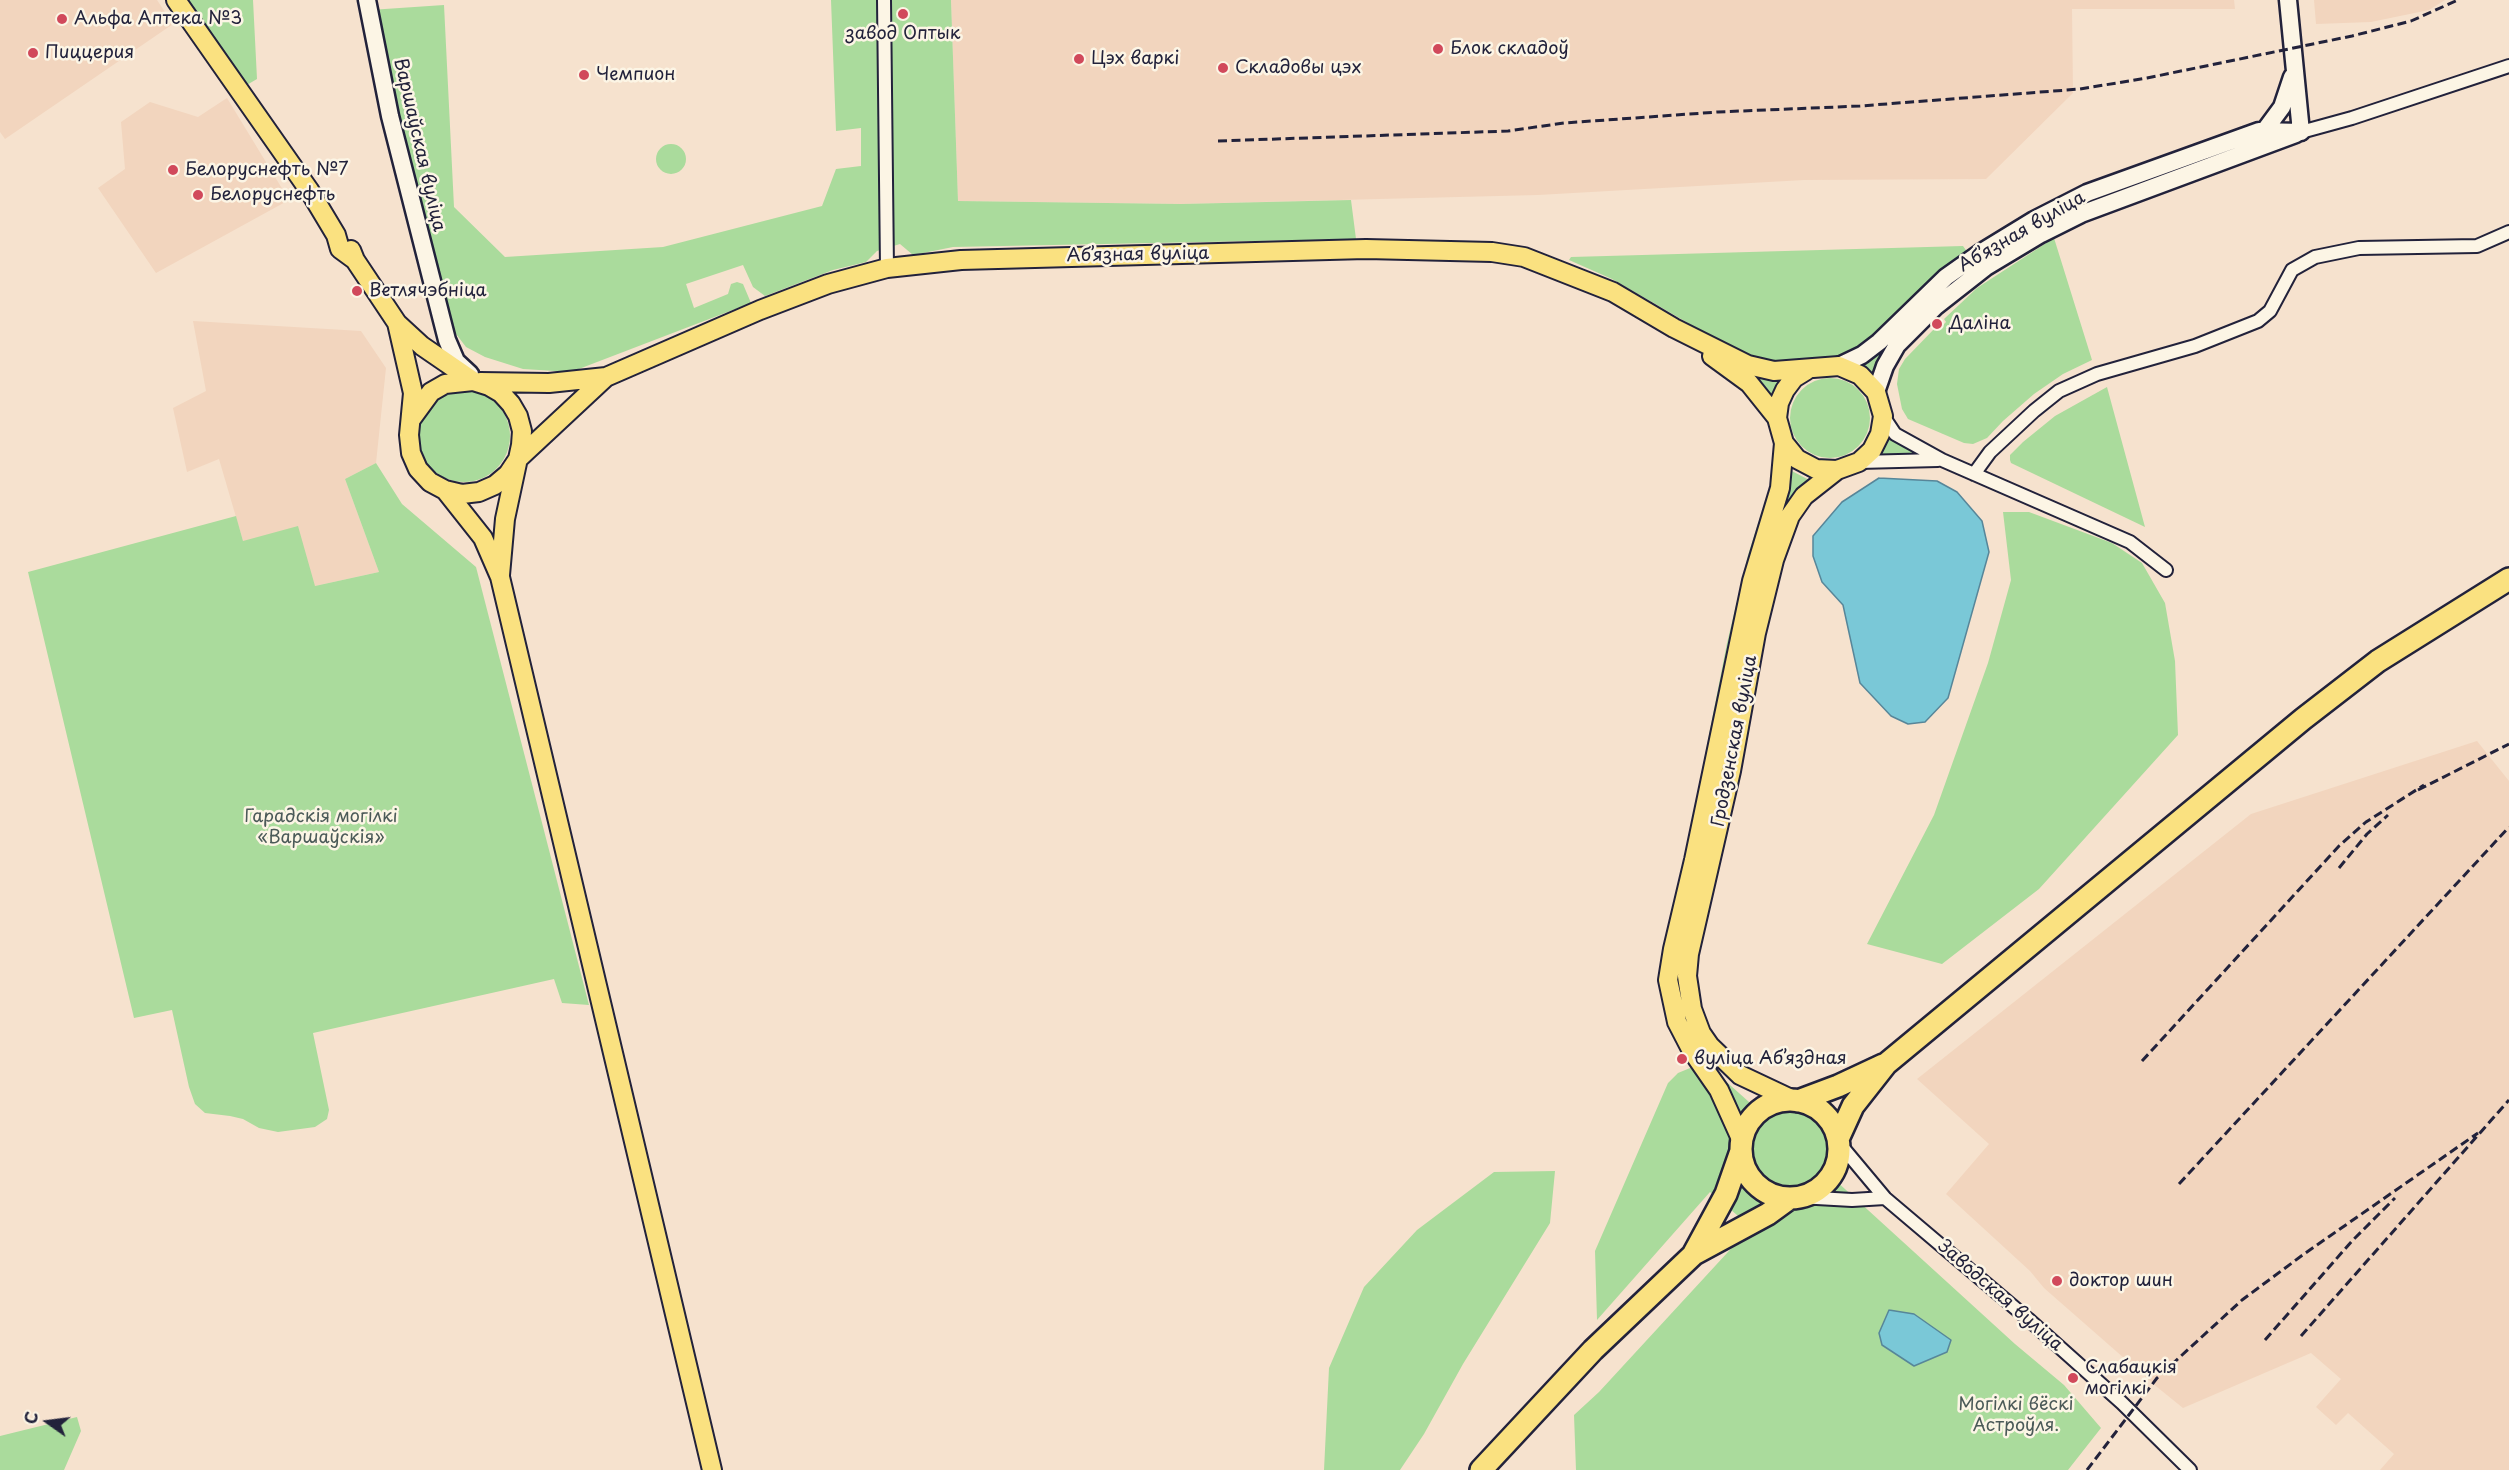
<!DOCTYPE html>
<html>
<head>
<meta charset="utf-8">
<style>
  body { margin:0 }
  #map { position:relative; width:2509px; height:1470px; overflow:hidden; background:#f6e2ce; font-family:"Playpen Sans",sans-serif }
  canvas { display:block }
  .north { position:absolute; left:18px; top:1392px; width:60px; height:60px; -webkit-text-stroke:4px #fcf5e5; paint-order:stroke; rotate:284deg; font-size:16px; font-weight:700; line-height:24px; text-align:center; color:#22223b }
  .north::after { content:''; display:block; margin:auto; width:21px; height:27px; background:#22223b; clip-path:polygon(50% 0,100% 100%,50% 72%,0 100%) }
</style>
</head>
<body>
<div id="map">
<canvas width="2509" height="1470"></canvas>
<div class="north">С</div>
</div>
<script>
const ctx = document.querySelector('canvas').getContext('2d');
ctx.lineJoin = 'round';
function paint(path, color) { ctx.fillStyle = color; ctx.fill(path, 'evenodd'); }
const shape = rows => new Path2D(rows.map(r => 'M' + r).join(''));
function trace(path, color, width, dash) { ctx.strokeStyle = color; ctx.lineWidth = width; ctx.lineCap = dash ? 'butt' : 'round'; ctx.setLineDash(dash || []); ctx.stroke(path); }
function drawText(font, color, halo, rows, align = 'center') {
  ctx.font = font + ' "Playpen Sans",sans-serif'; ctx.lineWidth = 5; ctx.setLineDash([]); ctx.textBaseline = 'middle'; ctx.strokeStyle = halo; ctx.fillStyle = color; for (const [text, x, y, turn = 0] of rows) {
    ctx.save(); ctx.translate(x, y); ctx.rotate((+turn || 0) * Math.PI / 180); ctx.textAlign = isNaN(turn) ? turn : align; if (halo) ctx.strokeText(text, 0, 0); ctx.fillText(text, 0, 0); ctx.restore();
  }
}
const built = shape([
  [0,0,157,0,173,24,5,139,0,132],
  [951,0,2234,0,2235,9,2072,9,2073,93,1986,179,1804,180,1538,195,1181,204,958,201],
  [2314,0,2445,0,2429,10,2371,22,2316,24],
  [227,98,289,200,156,273,98,188,125,169,121,122,150,102,198,117],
  [193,321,361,331,386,368,376,463,345,479,379,572,315,586,243,541,219,459,187,472,173,408,206,391],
  [2477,741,2509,781,2509,1470,2380,1470,2394,1454,2348,1413,2336,1425,2316,1407,2341,1379,2311,1353,2183,1408,2157,1387,2044,1288,2030,1271,1946,1194,1989,1144,1917,1079,2251,814]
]);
const green = shape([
  [186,0,253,0,257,79,245,86],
  [831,0,951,0,958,201,1181,204,1351,200,1356,239,953,247,913,255,900,244,877,251,866,262,833,270,765,296,753,287,743,265,686,284,694,308,728,294,731,284,737,282,743,284,751,303,571,372,523,369,485,357,466,347,453,330,370,10,444,5,454,207,505,257,663,247,822,206,836,169,861,166,861,128,836,131],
  '656 159a15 15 0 1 1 30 0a15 15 0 1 1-30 0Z',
  [2054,238,2092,360,2063,374,2034,394,2003,421,1987,438,1973,444,1964,443,1908,419,1902,409,1897,384,1899,369,1905,359,1936,327,1939,329,1946,322,1944,319,1977,288],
  [1963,246,1968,253,1905,305,1871,341,1849,355,1774,366,1738,352,1612,279,1569,260,1571,257],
  [1984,258,1881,356,1876,365,1873,380,1854,366,1951,281],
  [1758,374,1782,380,1769,399,1749,377],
  '1790 418a40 40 0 1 1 80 0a40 40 0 1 1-80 0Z',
  [2107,387,2145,527,2011,463,2010,460,2010,455,2023,442,2055,416],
  '418 436a46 46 0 1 1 92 0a46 46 0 1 1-92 0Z',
  [1888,436,1903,446,1926,455,1905,453,1879,456,1886,445],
  [376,463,402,504,476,567,589,1005,562,1003,554,979,313,1033,329,1110,327,1119,315,1127,278,1132,259,1128,243,1119,230,1116,205,1113,195,1104,189,1087,172,1010,134,1018,28,572,236,516,243,541,298,526,315,586,379,572,345,479],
  [1788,469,1811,481,1784,510,1781,508],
  [1765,510,1699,810,1666,943,1688,842,1727,643,1748,555,1761,514],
  [2003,512,2029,512,2112,543,2142,563,2165,603,2175,661,2178,735,2039,889,1942,964,1867,944,1934,815,1988,663,2011,580],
  [1695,1066,1712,1069,1767,1118,1779,1111,1795,1110,1816,1119,1828,1140,1828,1156,1823,1169,2015,1344,2064,1385,2101,1428,2068,1470,1576,1470,1574,1415,1599,1392,1751,1227,1710,1192,1597,1320,1595,1251,1668,1083,1678,1073],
  [1555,1171,1550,1223,1463,1364,1424,1434,1400,1470,1324,1470,1329,1368,1364,1287,1417,1230,1494,1172],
  [77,1417,81,1431,64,1470,0,1470,0,1436]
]);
const water = shape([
  [1879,478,1937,481,1957,492,1982,521,1989,552,1948,698,1925,722,1908,724,1891,716,1860,683,1843,605,1822,582,1813,556,1813,536,1842,502,1879,478],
  [1889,1310,1914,1314,1951,1340,1947,1352,1914,1366,1882,1345,1879,1333,1889,1310]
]);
const street = shape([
  [884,0,887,268],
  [2301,132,2352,118,2509,66],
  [1883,416,1895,434,1942,460,2130,542,2166,570],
  [1859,462,1938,460],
  [1974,474,1990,452,2034,411,2059,391,2097,374,2195,346,2258,321,2270,311,2292,270,2315,257,2359,248,2477,246,2509,232],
  [1839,1143,1885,1198,2028,1319,2122,1403,2190,1470],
  [1799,1197,1852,1200,1885,1198]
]);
const secondary = shape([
  [367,0,390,116,447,340,456,361,470,374],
  [2288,0,2301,132],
  [2265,130,2282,107,2292,77],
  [1839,366,1862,355,1879,342,1946,277,1980,253,2034,220,2087,193,2259,131,2301,132],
  [1876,392,1885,366,1897,345,1935,307,1986,267,2041,234,2081,214,2296,134]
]);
const primary = shape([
  [176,0,309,190,336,235,340,249,355,260],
  [351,250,355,260,397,323,422,346,473,381],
  [397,323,413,393,409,435,411,453,418,469,430,482,445,490,462,494,479,492,495,485,508,474,518,459,521,445,522,431,518,416,511,404,501,393,489,386,473,381,445,384,431,392,412,418],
  [1712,356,1749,383,1777,418],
  [480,382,549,383,606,377,760,310,828,284,887,268,961,260,1366,249,1492,252,1524,257,1613,292,1674,328,1748,365,1774,371,1839,366,1860,375,1876,392,1883,416,1880,434,1872,450,1859,462,1837,470,1816,469,1797,459,1784,443,1777,418,1779,403,1785,390,1794,378,1807,370],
  [518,459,606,377],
  [445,490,483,538,500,577,712,1470],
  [500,575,505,519,517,463],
  [1793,1100,1740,1075,1710,1046,1701,1033,1692,1009,1687,976,1689,954,1731,771,1756,633,1774,560,1790,516,1804,496,1837,470],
  [1742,1141,1719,1090,1692,1051,1677,1022,1668,980,1673,949,1694,860,1752,581,1780,488,1784,443]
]);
const highway = shape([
  '1741 1149a49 49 0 1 1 98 0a49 49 0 1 1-98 0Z',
  [1798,1101,1838,1086,1883,1065],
  [1838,1139,1853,1106,1886,1064,2303,719,2378,661,2509,579],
  [1694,1253,1726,1194,1741,1151],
  [1481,1470,1593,1350,1694,1254,1768,1214,1790,1198]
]);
const rail = shape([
  [1218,141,1508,131,1564,123,1718,112,1860,106,2080,89,2147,78,2352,36,2411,21,2458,0],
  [2418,790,2509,744],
  [2339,868,2367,834,2388,815],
  [2142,1061,2339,846,2366,822,2424,785],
  [2179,1184,2509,827],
  [2301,1336,2509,1100],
  [2265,1340,2352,1241,2395,1198],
  [2087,1470,2157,1378,2242,1300,2304,1254,2478,1133]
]);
const markers = [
  [903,14,6,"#d1495b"],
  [62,19,6,"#d1495b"],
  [1438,49,6,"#d1495b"],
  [33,53,6,"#d1495b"],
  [1079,59,6,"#d1495b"],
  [1223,68,6,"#d1495b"],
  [584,75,6,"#d1495b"],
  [173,170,6,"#d1495b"],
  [198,195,6,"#d1495b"],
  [357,291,6,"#d1495b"],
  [1937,324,6,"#d1495b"],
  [1682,1059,6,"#d1495b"],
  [2057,1281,6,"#d1495b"],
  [2073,1378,6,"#d1495b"]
];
const poiNames = [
  ["Альфа Аптека №3",74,19],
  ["завод Оптык",903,34,"center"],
  ["Блок складоў",1450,49],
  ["Пиццерия",45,53],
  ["Цэх варкі",1091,59],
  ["Складовы цэх",1235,68],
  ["Чемпион",596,75],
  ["Белоруснефть №7",185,170],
  ["Белоруснефть",210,195],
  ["Ветлячэбніца",369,291],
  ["Даліна",1949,324],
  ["вуліца Абʼяздная",1694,1059],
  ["доктор шин",2069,1281],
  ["Слабацкія",2085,1368],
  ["могілкі",2085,1389]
];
const streetNames = [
  ["Варшаўская вуліца",419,145,77],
  ["Абʼязная вуліца",2022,232,-30],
  ["Абʼязная вуліца",1138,255,-1],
  ["Гродзенская вуліца",1735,741,-79],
  ["Заводская вуліца",2000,1296,41]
];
const parkNames = [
  ["Гарадскія могілкі",321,817],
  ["«Варшаўскія»",321,838],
  ["Могілкі вёскі",2016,1405],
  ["Астроўля.",2016,1426]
];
paint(built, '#f2d5be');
paint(green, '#aadb9c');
paint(water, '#7ac8d7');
trace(water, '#578699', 1.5);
trace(street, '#22223b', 16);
trace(secondary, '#22223b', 21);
trace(primary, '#22223b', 22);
trace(highway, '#22223b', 26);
trace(street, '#fcf5e5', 12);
trace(secondary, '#fcf5e5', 16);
trace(primary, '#fae180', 18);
trace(highway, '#fae180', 21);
trace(rail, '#22223b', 3, [9, 4.5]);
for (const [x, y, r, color] of markers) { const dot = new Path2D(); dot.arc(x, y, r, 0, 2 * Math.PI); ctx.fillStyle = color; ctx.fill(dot); trace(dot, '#fcf5e5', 2); }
drawText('18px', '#22223b', '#fcf5e5', poiNames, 'left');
drawText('18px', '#22223b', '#fcf5e5', streetNames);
drawText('18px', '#4b5a58', '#fcf5e5', parkNames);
</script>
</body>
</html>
